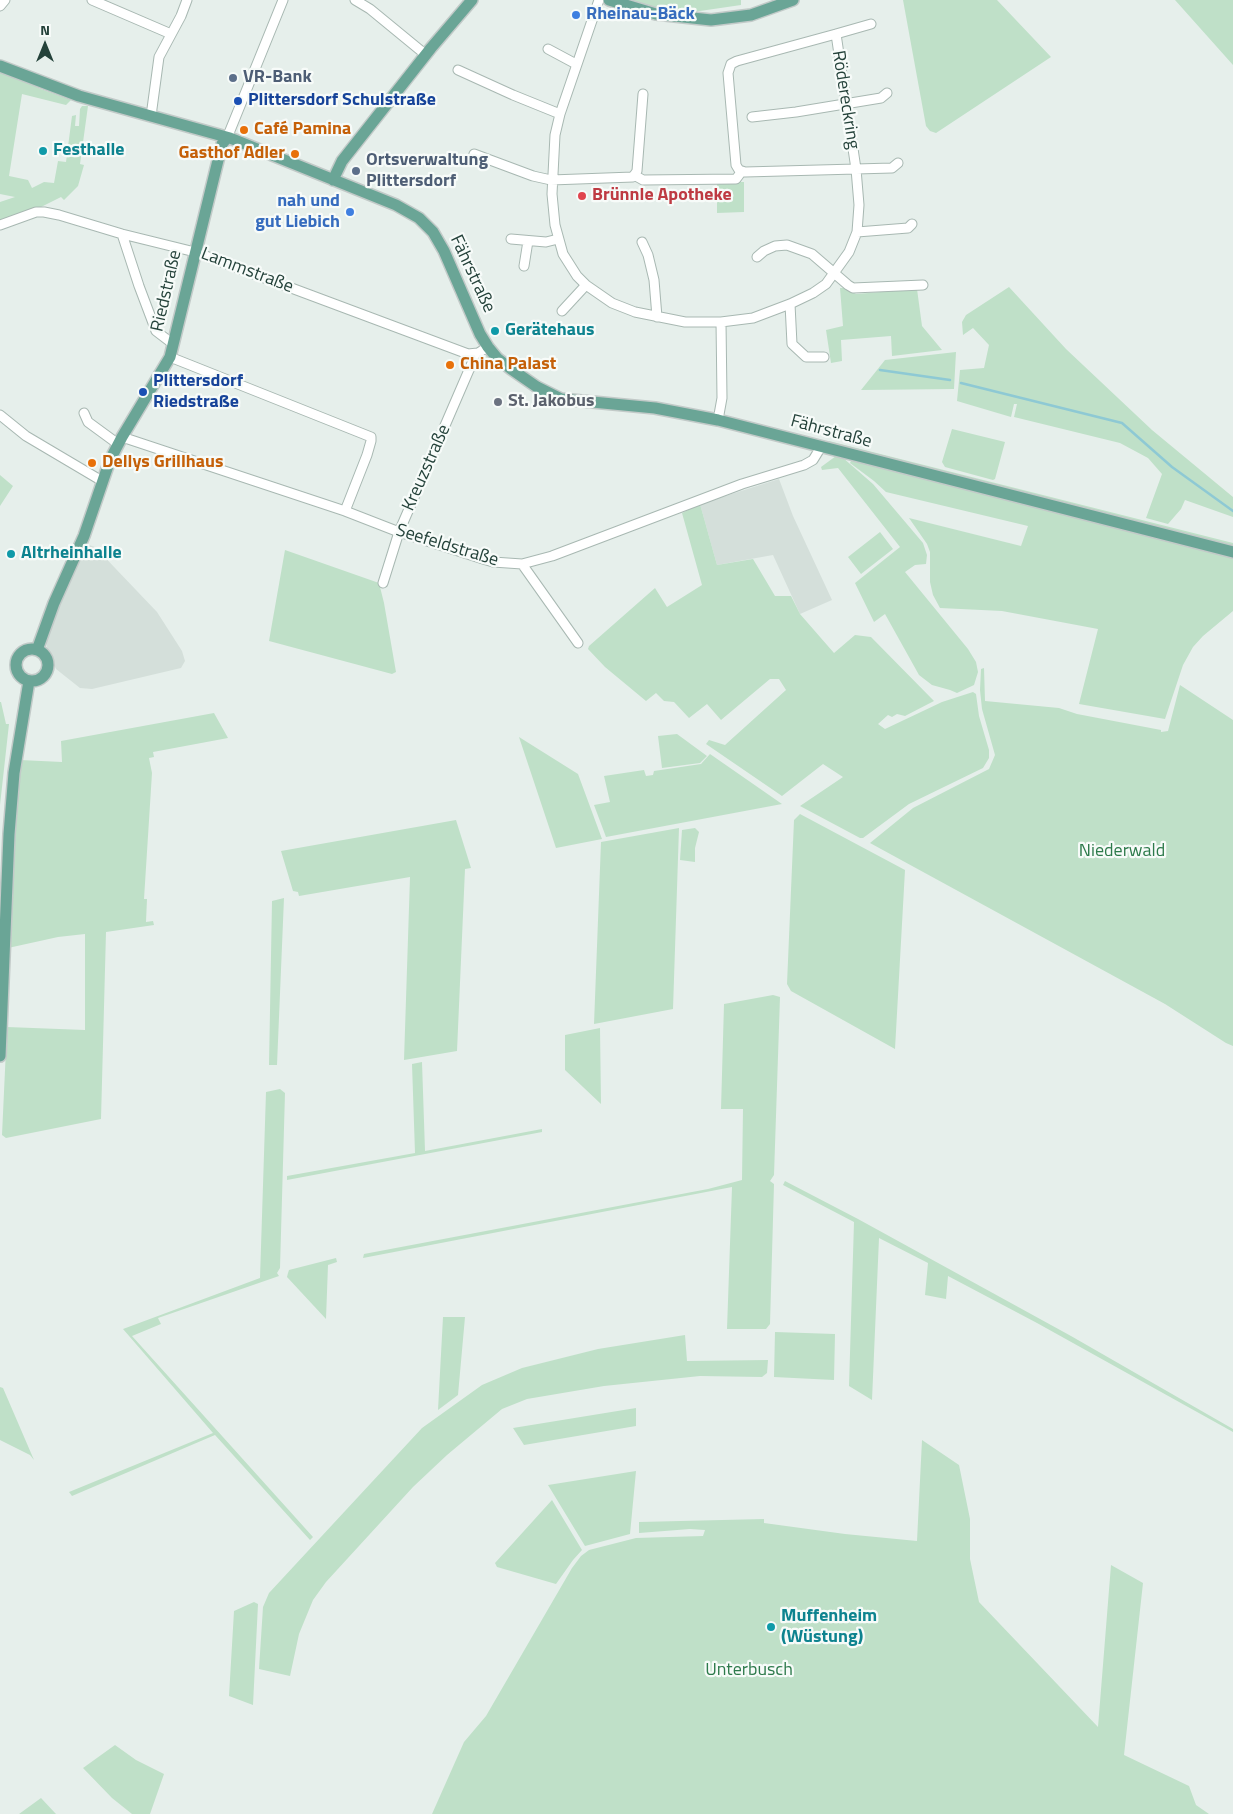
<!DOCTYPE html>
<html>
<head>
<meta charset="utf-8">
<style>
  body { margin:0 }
  #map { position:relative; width:1233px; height:1814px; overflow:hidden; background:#e6efeb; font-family:"Titillium Web",sans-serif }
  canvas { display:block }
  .north { position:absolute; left:20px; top:20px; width:50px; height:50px; -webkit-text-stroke:4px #f7fbf9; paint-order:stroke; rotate:0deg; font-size:14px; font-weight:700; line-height:20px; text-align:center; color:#24423a }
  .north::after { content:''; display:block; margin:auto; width:18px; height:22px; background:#24423a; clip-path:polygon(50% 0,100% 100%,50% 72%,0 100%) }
</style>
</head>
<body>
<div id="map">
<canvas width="1233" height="1814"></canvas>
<div class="north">N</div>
</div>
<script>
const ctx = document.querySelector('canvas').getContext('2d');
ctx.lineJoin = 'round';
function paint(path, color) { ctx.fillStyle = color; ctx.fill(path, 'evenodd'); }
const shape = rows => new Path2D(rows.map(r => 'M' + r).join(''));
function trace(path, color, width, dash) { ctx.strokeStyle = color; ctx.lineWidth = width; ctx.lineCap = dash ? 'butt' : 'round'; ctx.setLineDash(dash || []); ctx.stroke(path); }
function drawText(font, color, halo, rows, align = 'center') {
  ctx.font = font + ' "Titillium Web",sans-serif'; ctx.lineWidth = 4.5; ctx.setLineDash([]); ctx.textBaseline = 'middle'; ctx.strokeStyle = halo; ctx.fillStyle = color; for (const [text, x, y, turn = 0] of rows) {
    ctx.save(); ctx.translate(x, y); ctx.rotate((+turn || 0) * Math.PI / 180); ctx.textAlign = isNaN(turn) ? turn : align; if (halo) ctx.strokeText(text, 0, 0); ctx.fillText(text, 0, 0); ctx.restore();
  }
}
const built = shape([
  [779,479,793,516,832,600,800,614,773,555,717,565,700,504],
  [89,545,95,547,157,612,182,651,185,661,181,668,92,689,80,688,56,669,47,651,46,640,56,612,85,547]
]);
const green = shape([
  [625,0,741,0,741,5,693,12,658,9],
  [903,0,997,0,1051,57,936,133,930,131,926,126],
  [1175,0,1233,0,1233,65],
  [0,71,41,89,71,100,66,105,22,94,9,176,28,180,32,188,44,182,54,183,58,161,66,162,72,116,76,115,75,126,79,126,80,109,82,106,88,106,80,164,84,165,78,186,64,200,61,197,41,207,0,222,0,202,15,197,0,194],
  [717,182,744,182,744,212,717,213],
  [1009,287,1066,349,1152,430,1233,497,1233,517,1185,500,1181,509,1168,524,1146,518,1162,474,1148,458,1120,443,1014,417,1017,404,1014,404,1011,417,957,401,960,370,984,368,989,345,973,328,963,335,962,322,966,315],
  [840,288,846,288,856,294,917,289,922,326,942,350,892,356,891,336,841,340,842,361,831,363,826,330,843,326],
  [956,352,954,389,861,390,885,360],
  [489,356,499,366,496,371,476,362,483,357],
  [952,429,1005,442,995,479,993,480,945,467,942,462],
  [829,441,1233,543,1233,548,828,443],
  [836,456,842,457,873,484,923,543,927,555,926,564,915,565,905,572,968,649,976,662,978,672,974,685,957,693,950,690,932,685,919,675,885,614,874,622,855,583,900,547,838,468,822,470,821,467],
  [852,459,1233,557,1233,611,1203,636,1193,647,1183,665,1165,719,1079,704,1098,629,1002,611,940,608,933,595,930,582,930,552,927,544,909,518,1021,546,1028,526,886,492,874,481,850,463],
  [0,475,13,486,0,506],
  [700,504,717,565,753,559,775,596,791,596,800,614,834,653,855,635,871,637,934,701,905,716,897,714,892,717,888,715,878,724,885,729,942,702,973,692,976,694,979,716,989,750,989,758,983,768,909,804,863,838,860,838,800,806,843,777,823,764,782,796,706,744,709,740,725,745,786,690,779,679,770,679,721,720,707,704,689,718,674,702,664,701,656,693,646,701,605,667,588,649,589,646,655,588,667,607,702,585,682,513],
  [880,532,893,549,861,574,848,557],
  [285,550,379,583,384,603,396,672,392,674,269,641],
  [984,668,985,701,1059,708,1077,714,1161,730,1161,732,1168,731,1180,685,1233,720,1233,1046,1226,1043,1165,1004,870,843,913,808,989,769,995,755,982,709,980,690,981,669],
  [0,702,1,702,6,724,9,724,0,805],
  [214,713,228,738,153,752,154,757,149,758,152,773,144,899,147,899,146,922,153,921,154,925,106,932,101,1119,6,1138,2,1135,7,1027,85,1030,85,934,58,937,8,948,11,847,20,760,62,762,61,741],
  [677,734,707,756,700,763,662,768,658,736],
  [519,737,578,774,602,839,556,848],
  [710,754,782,804,606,837,594,805,610,802,604,776,644,770,646,776,653,775,654,771,701,764],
  [800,814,905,870,895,1049,791,991,787,984,794,820],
  [456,820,471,868,465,869,457,1051,404,1060,410,877,299,896,298,892,293,891,281,851],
  [679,828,673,1009,594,1024,601,842],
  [695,828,699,832,695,848,695,862,680,860,682,830],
  [284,898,277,1065,269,1065,272,901],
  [773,995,780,997,774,1175,770,1181,774,1184,770,1324,766,1329,727,1329,732,1187,363,1258,364,1254,708,1189,742,1180,743,1109,721,1109,724,1004],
  [600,1028,601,1104,565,1070,565,1035],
  [422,1062,425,1151,542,1129,542,1132,287,1180,287,1176,415,1153,412,1064],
  [280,1089,285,1093,280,1268,277,1273,279,1276,158,1318,161,1324,132,1336,313,1537,310,1540,215,1435,72,1496,69,1492,213,1433,123,1329,260,1278,266,1092],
  [785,1181,858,1219,1071,1336,1233,1429,1233,1432,1037,1323,948,1276,946,1299,925,1295,928,1263,879,1238,872,1400,849,1386,854,1222,783,1185],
  [336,1258,337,1262,328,1265,326,1319,287,1277,288,1273,289,1270],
  [443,1317,465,1317,458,1395,438,1410],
  [775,1332,835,1334,834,1380,774,1377],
  [685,1335,687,1361,768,1360,767,1373,762,1377,700,1376,604,1386,527,1399,502,1409,447,1455,413,1487,326,1582,313,1600,299,1634,290,1676,259,1669,263,1607,269,1593,422,1428,482,1385,522,1368,598,1349],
  [0,1387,3,1388,34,1460,30,1455,0,1440],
  [636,1408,636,1426,524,1445,513,1428],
  [922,1440,959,1465,970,1519,970,1559,979,1602,1098,1727,1111,1565,1143,1583,1124,1755,1189,1786,1196,1805,1209,1814,432,1814,464,1742,486,1716,572,1568,581,1556,589,1550,636,1538,703,1536,705,1530,690,1529,639,1533,639,1522,764,1519,764,1523,845,1534,917,1541],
  [636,1471,630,1534,585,1546,548,1485],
  [552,1500,582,1550,573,1560,556,1584,497,1567,495,1563],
  [254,1602,258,1604,253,1705,229,1696,234,1611],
  [115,1745,136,1760,164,1774,150,1814,132,1814,112,1798,83,1768],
  [41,1798,56,1814,19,1814]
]);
const stream = shape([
  [880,370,950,380],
  [961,383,1122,423,1172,467,1233,511]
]);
const minor = shape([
  [92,0,171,34],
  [355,0,370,9,426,55],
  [599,0,560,114,555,135,552,194,555,225,563,254,577,276,586,285,612,303,635,312,685,322,721,322,753,318,790,304,813,293,826,284,849,252,857,232,859,205,856,169,836,34,737,61,731,64,728,73,736,165,739,170,745,172,856,169,892,168,898,163],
  [0,6,5,0],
  [836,34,871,24],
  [548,49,576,64],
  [458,70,513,95,560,114],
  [151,116,159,57,181,16,187,0],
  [752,117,796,112,881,98,887,93],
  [227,138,283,0],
  [474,154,533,176,551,180,633,177,637,171,643,94],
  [634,175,643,180,736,179,742,171],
  [0,225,36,212,44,212,59,215,122,234,195,252,468,354,478,353,488,347],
  [857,232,908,228,912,224],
  [122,234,139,286,156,331,173,344],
  [511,239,546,242,558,239],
  [642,242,648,255,654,280,657,317],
  [757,257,764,251,775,246,787,245,812,254,848,285,853,288,923,285],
  [524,266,528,241],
  [790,304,792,344,806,357,824,357],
  [562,311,586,285],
  [170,357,371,437,371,441,367,455,345,511],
  [84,413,88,422,118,444],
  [0,415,26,436,102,481],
  [718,420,722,398,721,322],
  [122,437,345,511,399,532,483,559,493,562,522,564,552,556,742,484,804,465,813,460,821,447],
  [522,564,578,643],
  [383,583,399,532,472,363,475,354]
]);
const major = shape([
  [609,0,656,14,711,20,751,15,793,0],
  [0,66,79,96,230,138,396,205,419,218,433,232,444,251,480,334,488,347,497,358,511,369,537,387,561,399,655,408,718,420,1233,552],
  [333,180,342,161,431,48,472,0],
  '16 665a16 16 0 1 1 32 0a16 16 0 1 1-32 0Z',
  [37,650,54,603,84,536,110,460,122,437,170,357,222,144,227,138],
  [0,1056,9,834,14,773,29,681]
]);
const markers = [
  [576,15,5,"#3f7fe0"],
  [233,78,5,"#5c6f8a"],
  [238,101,5,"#1a4fb4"],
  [244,130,5,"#e8710a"],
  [43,151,5,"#0f9aa8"],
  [295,154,5,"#e8710a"],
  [356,171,5,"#5c6f8a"],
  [582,196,5,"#e0444e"],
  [350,212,5,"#3f7fe0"],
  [495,331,5,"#0f9aa8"],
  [450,365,5,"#e8710a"],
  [143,392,5,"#1a4fb4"],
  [498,402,5,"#6b7280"],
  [92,463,5,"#e8710a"],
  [11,554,5,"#0f9aa8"],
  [771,1627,5,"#0f9aa8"]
];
const shopNames = [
  ["Rheinau-Bäck",586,15],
  ["nah und",340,202,"right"],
  ["gut Liebich",340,223,"right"]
];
const serviceNames = [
  ["VR-Bank",243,78],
  ["Ortsverwaltung",366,161],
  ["Plittersdorf",366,182]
];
const streetNames = [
  ["Rödereckring",845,100,81],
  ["Lammstraße",247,271,21],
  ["Fährstraße",472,274,65],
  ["Riedstraße",167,291,-77],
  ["Fährstraße",831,432,15],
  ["Kreuzstraße",427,468,-66],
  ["Seefeldstraße",447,546,17]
];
const transitNames = [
  ["Plittersdorf Schulstraße",248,101],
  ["Plittersdorf",153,382],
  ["Riedstraße",153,403]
];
const foodNames = [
  ["Café Pamina",254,130],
  ["Gasthof Adler",285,154,"right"],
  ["China Palast",460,365],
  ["Dellys Grillhaus",102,463]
];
const cultureNames = [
  ["Festhalle",53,151],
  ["Gerätehaus",505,331],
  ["Altrheinhalle",21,554],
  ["Muffenheim",781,1617],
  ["(Wüstung)",781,1638]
];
const healthNames = [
  ["Brünnle Apotheke",592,196]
];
const worshipNames = [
  ["St. Jakobus",508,402]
];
const parkNames = [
  ["Niederwald",1122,852],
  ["Unterbusch",749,1671]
];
paint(built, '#d4dfda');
paint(green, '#bfe0c8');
trace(stream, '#8ec9d4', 2.5);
trace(minor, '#a8b8b2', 11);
trace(major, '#c2cac8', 14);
trace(minor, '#fff', 9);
trace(major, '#6aa596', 11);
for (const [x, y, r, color] of markers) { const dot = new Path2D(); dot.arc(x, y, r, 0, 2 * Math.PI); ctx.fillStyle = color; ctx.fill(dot); trace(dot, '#f7fbf9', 2); }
drawText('bold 18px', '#366cbe', '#f7fbf9', shopNames, 'left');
drawText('bold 18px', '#4e5e75', '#f7fbf9', serviceNames, 'left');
drawText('18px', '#24423a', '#f7fbf9', streetNames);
drawText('bold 18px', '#164399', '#f7fbf9', transitNames, 'left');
drawText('bold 18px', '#c56008', '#f7fbf9', foodNames, 'left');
drawText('bold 18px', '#0d838f', '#f7fbf9', cultureNames, 'left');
drawText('bold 18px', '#be3a42', '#f7fbf9', healthNames, 'left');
drawText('bold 18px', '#5b616d', '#f7fbf9', worshipNames, 'left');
drawText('18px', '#2d7a4b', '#f7fbf9', parkNames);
</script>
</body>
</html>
